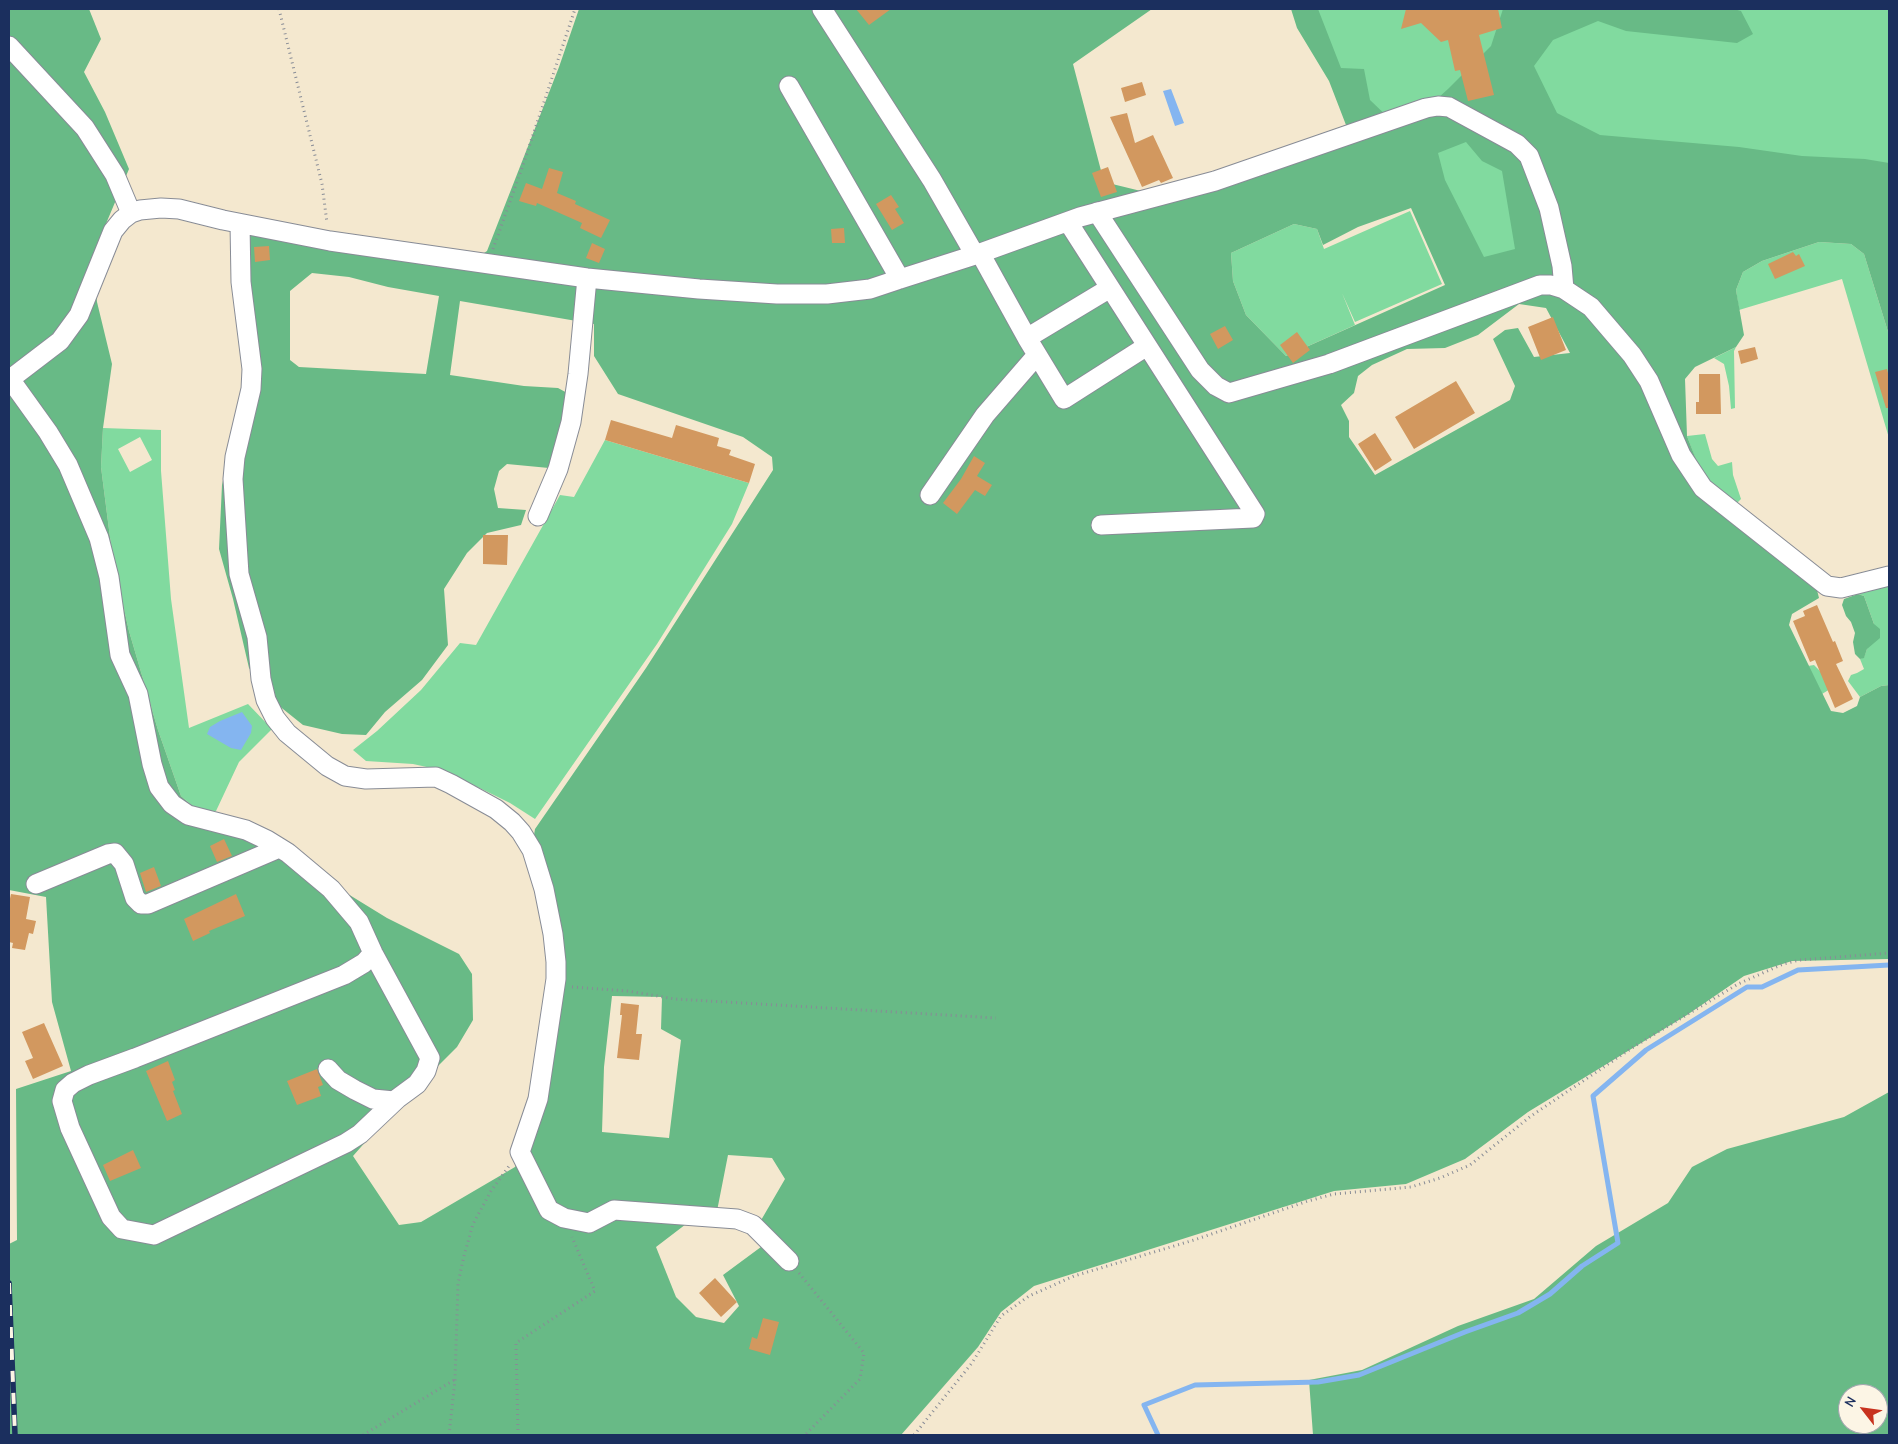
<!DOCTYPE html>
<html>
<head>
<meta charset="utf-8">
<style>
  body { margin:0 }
  #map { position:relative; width:1898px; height:1444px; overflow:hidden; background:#f4e8cf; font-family:"Comic Neue",sans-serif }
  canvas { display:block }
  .frame { position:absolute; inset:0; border:10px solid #1b2f5e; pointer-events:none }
  .north { position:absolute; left:1838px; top:1384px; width:50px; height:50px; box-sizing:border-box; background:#fcf5e5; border:1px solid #a2a6af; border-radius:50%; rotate:300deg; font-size:14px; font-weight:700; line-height:20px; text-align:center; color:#1b2f5e }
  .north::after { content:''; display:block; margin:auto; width:18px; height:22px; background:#c8321e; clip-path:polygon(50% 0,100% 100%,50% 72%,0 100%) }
</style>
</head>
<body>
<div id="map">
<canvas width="1898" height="1444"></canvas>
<div class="frame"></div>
<div class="north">N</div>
</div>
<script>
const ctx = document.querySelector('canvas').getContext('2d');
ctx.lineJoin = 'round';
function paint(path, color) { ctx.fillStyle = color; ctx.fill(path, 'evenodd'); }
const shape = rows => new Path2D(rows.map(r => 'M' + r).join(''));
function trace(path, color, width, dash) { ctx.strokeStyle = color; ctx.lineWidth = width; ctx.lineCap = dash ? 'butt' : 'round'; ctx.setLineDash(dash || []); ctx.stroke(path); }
const green = shape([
  [1305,9,1889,9,1889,187,1473,298],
  [1410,211,1442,284,1355,322,1342,293,1355,325,1286,356,1246,315,1233,281,1231,253,1294,224,1317,229,1324,249],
  [1819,242,1851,244,1864,254,1889,335,1889,438,1842,279,1739,310,1736,290,1743,272,1762,261],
  [1736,347,1734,351,1735,408,1731,409,1729,386,1724,364,1714,358],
  [103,428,161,430,161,471,171,599,189,728,248,704,272,729,239,762,216,811,199,812,181,796,158,730,129,631,113,561,101,467],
  [140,437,152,460,130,472,118,449],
  [1705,434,1712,459,1718,466,1732,462,1733,475,1741,499,1735,505,1705,484,1687,436],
  [605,440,749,483,732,524,657,644,535,819,510,803,445,771,413,764,366,761,353,750,377,731,421,690,460,643,476,645,560,495,574,497],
  [1889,584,1889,685,1881,686,1860,697,1848,681,1851,675,1857,673,1864,669,1860,659,1864,657,1867,649,1874,624,1864,596,1858,594],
  [1814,665,1835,686,1822,694,1808,666]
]);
const forest = shape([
  [9,9,89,9,101,39,84,72,105,112,129,169,92,257,97,302,112,364,103,428,101,467,113,561,129,631,158,730,181,796,212,824,247,832,387,918,459,954,472,974,473,1020,457,1047,428,1076,406,1096,353,1156,399,1225,421,1222,515,1167,537,1124,559,992,533,841,535,829,646,668,773,470,772,457,743,437,618,394,594,356,594,324,460,301,450,375,524,386,558,388,569,394,549,468,507,464,499,471,494,489,498,508,526,510,521,525,487,533,467,553,444,589,448,645,422,680,385,712,366,735,342,734,303,725,278,705,249,668,233,599,219,549,222,485,248,366,249,234,463,267,487,251,559,67,579,9,1152,9,1073,64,1104,182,1145,192,1199,177,1346,125,1329,81,1297,28,1291,9,1318,9,1341,68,1364,69,1370,100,1394,123,1408,125,1448,89,1491,46,1503,9,1734,9,1741,11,1753,34,1737,43,1626,31,1598,21,1553,40,1534,66,1557,113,1600,135,1739,147,1802,156,1865,159,1889,163,1889,335,1864,254,1851,244,1819,242,1762,261,1743,272,1736,290,1744,335,1736,347,1695,367,1685,379,1687,436,1711,498,1817,590,1819,598,1792,614,1789,625,1831,711,1843,713,1857,706,1860,697,1881,686,1889,685,1889,959,1792,961,1744,976,1687,1015,1528,1112,1465,1159,1406,1184,1334,1191,1034,1286,1001,1312,978,1347,901,1435,9,1435,9,1244,17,1240,16,1089,71,1071,52,1002,46,897,9,890],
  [1466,142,1482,161,1502,171,1515,249,1484,257,1445,180,1438,153],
  [1411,208,1445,285,1286,356,1246,315,1233,281,1231,253,1294,224,1317,229,1323,245,1358,227],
  [312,273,349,277,388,287,439,296,426,374,299,367,290,360,290,291],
  [1519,304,1546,308,1570,353,1534,357,1518,328,1505,330,1493,339,1515,386,1510,400,1375,475,1349,437,1349,421,1341,405,1354,393,1358,376,1372,365,1407,349,1445,348,1478,335],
  [612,996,662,997,661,1029,681,1040,669,1138,602,1132,604,1067],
  [728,1155,772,1158,785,1179,760,1222,765,1244,723,1275,739,1306,724,1323,696,1317,676,1297,656,1247,690,1221,717,1211],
  [1858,594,1864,596,1874,624,1880,629,1880,638,1867,649,1864,658,1860,659,1855,654,1853,642,1855,633,1851,622,1846,616,1842,605,1844,599],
  [1889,1092,1889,1435,1313,1435,1309,1380,1362,1370,1458,1326,1534,1299,1596,1246,1668,1203,1692,1167,1727,1149,1844,1117],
  [1848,1394,1878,1394,1878,1424,1848,1424]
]);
const water = shape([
  [1171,89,1184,123,1175,126,1163,91],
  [242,712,252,726,251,733,241,750,231,748,207,734,210,727,220,721]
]);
const stream = shape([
  [1158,1435,1144,1405,1195,1385,1318,1382,1359,1375,1465,1332,1518,1313,1550,1294,1582,1266,1618,1243,1593,1096,1646,1050,1747,987,1762,987,1798,970,1889,965]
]);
const building = shape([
  [856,9,891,9,869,25],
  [1406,9,1498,9,1502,28,1479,35,1494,95,1468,101,1460,70,1455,71,1448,40,1441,42,1421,23,1401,29],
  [1142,82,1146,95,1125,102,1121,88],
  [1127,113,1135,143,1153,135,1173,178,1161,183,1159,180,1142,187,1110,117],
  [1108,167,1117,192,1101,197,1092,173],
  [549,168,563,172,557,193,576,201,575,204,610,220,601,238,580,228,582,223,537,203,536,206,519,201,526,183,542,189],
  [891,195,899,207,895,209,904,223,892,230,876,204],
  [844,228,845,243,832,243,831,229],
  [592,243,605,249,599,263,586,258],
  [269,246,270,260,255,262,254,247],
  [1793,252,1796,256,1799,254,1805,266,1775,279,1768,264],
  [1553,317,1566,350,1541,360,1528,327],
  [1225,326,1233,340,1218,349,1210,334],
  [1297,332,1310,350,1293,363,1280,345],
  [1755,347,1758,359,1741,364,1738,351],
  [1887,369,1889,377,1889,408,1886,408,1875,372],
  [1699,374,1720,374,1721,414,1696,414,1696,402,1699,402],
  [1456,381,1475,413,1414,449,1395,417],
  [611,420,672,438,676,425,719,438,717,446,731,450,729,455,755,464,749,483,605,440],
  [1375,433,1392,460,1375,471,1358,444],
  [974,456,985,463,977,476,992,485,985,496,975,490,957,514,943,503,961,479],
  [483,535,508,535,507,565,483,564],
  [1817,605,1833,642,1835,641,1843,661,1836,664,1853,699,1835,708,1815,660,1810,662,1793,621,1805,616,1803,611],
  [224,839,232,856,217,862,210,846],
  [154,867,161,886,146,892,140,873],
  [11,894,30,897,26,919,36,921,33,934,29,933,25,950,12,948,13,943,9,942,9,903],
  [236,894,245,916,209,931,210,933,193,941,184,919],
  [621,1003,639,1005,636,1034,642,1034,639,1060,617,1058,622,1015,620,1015],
  [44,1023,63,1066,33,1079,25,1061,33,1058,22,1032],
  [168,1061,175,1080,172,1082,175,1090,173,1091,182,1114,167,1121,146,1071],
  [317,1069,323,1085,318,1087,321,1096,297,1105,287,1081],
  [133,1150,141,1168,110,1181,103,1165],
  [715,1278,737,1302,721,1317,699,1293],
  [763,1318,779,1322,770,1355,749,1349,752,1337,757,1339]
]);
const path = shape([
  [279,9,322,184,327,223],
  [493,249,523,165,575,9],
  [572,987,628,991,675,999,996,1018],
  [799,1273,864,1353,860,1379,805,1435],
  [363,1435,454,1380],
  [449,1435,455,1380,458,1283,464,1256,473,1224,491,1191,509,1166],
  [518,1435,516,1343,595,1291,572,1237],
  [914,1435,972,1363,1001,1316,1029,1296,1074,1276,1194,1240,1308,1201,1334,1194,1411,1187,1440,1178,1470,1165,1531,1116,1635,1046,1738,984,1783,964,1800,960,1889,953]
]);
const minor = shape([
  [822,9,932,180,975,255],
  [9,46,85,128,115,175,131,213],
  [789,86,900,279],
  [1097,212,1200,370,1216,386,1229,393,1329,364,1540,285,1551,285,1564,289,1591,307,1632,355,1649,381,1681,455,1703,488,1827,586,1841,588,1889,576],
  [1068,222,1255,514,1253,518,1101,525],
  [240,224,241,282,252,369,251,389,235,457,233,479,239,574,257,637,261,679,266,700,275,718,287,733,327,766,345,776,366,779,436,777,451,784,496,809,512,822,521,832,532,850,544,889,553,934,556,962,556,979,538,1099,520,1152,549,1210,564,1218,589,1223,614,1210,737,1219,753,1225,789,1261],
  [980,253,1027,338,1064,399,1147,346],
  [1027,338,1110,288],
  [10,379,48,432,68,465,99,538,109,577,120,655,138,694,152,764,159,787,172,804,188,815,246,830,267,840,288,853,331,889,359,922,373,953,430,1058,426,1071,417,1084,398,1098,360,1134,346,1143,154,1235,122,1229,111,1217,70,1128,62,1101,65,1090,73,1083,89,1075,135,1058,344,975,364,963,373,953],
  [9,380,60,341,79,315,113,231,122,220,131,213,140,210,161,208,179,209,223,220,330,241,587,278,699,289,777,294,827,294,870,289,900,279,975,255,1080,217,1215,181,1426,108,1438,106,1449,107,1517,144,1529,156,1549,208,1562,266,1564,289],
  [930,495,985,415,1037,355],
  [538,516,558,469,571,422,578,374,587,278],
  [36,884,108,854,115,853,124,864,135,898,141,904,148,904,279,848],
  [328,1069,338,1080,355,1090,373,1099,394,1101]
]);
const rail = shape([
  [9,1283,15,1435]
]);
paint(green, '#81da9f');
paint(forest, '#68ba86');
paint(water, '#84b5f0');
trace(stream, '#84b5f0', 5);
paint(building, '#d2985f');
trace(minor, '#888c96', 21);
trace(path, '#888c96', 3, [1, 4]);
trace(minor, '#fff', 19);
trace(rail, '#1b2f5e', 5.5);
trace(rail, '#fcf5e5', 4, [11]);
</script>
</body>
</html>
